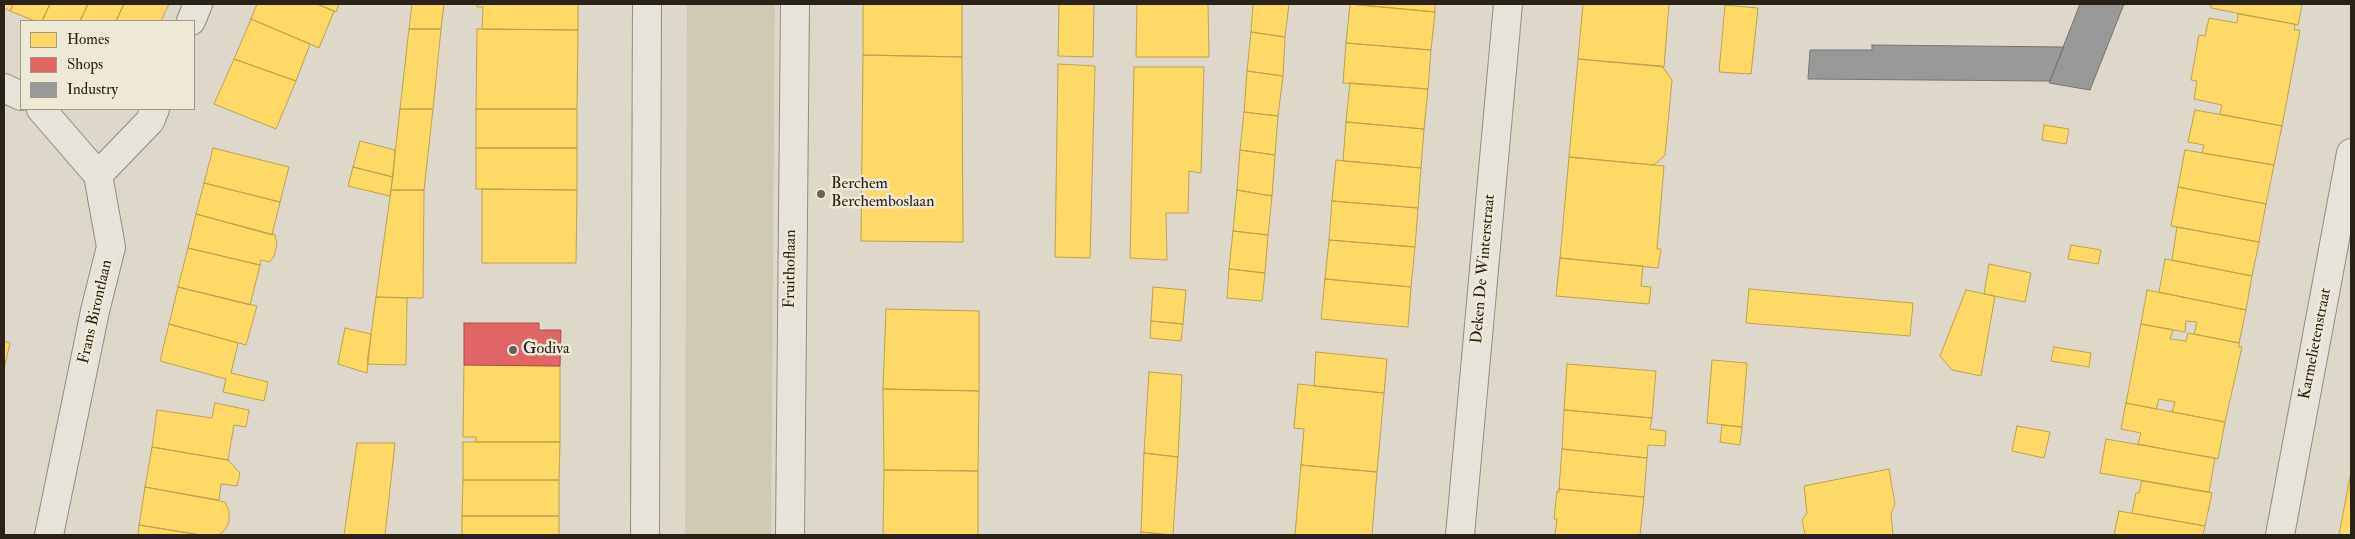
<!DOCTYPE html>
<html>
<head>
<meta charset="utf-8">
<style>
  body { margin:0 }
  #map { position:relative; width:2355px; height:539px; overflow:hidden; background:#ddd8c9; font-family:"IM FELL Double Pica",serif }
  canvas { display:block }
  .frame { position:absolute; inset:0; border:5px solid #2b2217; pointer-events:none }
  .legend { position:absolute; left:20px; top:20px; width:175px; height:90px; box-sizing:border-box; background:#eee9d7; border:1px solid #a0998a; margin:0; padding:6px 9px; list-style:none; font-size:15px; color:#2b2217 }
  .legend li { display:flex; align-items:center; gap:10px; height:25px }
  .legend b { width:25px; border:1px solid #a0998a }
</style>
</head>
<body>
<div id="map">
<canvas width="2355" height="539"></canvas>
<div class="frame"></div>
<ul class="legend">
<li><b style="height:14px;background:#ffd966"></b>Homes</li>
<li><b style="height:14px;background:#e06666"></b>Shops</li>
<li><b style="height:14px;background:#999"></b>Industry</li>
</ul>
</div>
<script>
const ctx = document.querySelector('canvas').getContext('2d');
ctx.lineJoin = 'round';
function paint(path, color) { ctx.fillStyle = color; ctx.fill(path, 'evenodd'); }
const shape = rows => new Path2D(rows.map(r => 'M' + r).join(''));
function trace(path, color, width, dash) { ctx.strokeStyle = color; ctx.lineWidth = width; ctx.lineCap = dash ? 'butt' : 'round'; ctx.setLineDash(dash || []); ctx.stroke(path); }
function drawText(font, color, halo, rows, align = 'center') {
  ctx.font = font + ' "IM FELL Double Pica",serif'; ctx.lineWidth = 5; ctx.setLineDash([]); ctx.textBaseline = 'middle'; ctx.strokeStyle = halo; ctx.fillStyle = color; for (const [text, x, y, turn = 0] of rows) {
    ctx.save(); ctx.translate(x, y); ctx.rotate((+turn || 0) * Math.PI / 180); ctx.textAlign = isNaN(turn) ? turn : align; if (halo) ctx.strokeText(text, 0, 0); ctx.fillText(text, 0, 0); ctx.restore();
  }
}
const green = shape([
  [687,4,775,4,771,535,685,535]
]);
const homes = shape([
  [4,4,13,4,10,11,4,8,4,4],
  [13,4,50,4,42,21,35,21,10,11,13,4],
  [50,4,88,4,80,21,42,21,50,4],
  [88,4,124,4,116,21,80,21,88,4],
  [124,4,169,4,161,21,116,21,124,4],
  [257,4,317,4,334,11,319,48,251,19,257,4],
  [317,4,339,4,336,12,317,4],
  [412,4,444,4,441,29,409,29,412,4],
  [477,4,578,4,578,30,482,29,483,7,477,7,477,4],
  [863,4,962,4,962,57,863,55,863,4],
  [1059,4,1094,4,1093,57,1058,56,1059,4],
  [1137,4,1208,4,1209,57,1136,57,1137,4],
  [1253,4,1289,4,1285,37,1251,32,1253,4],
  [1350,4,1435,12,1431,50,1346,43,1350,4],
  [1350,4,1435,4,1435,12,1350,4],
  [1583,4,1669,4,1664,67,1578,59,1583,4],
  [2211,4,2302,4,2298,25,2211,8,2211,4],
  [1725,5,1758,8,1751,74,1719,72,1725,5],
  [2238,14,2295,24,2294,30,2300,30,2282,126,2220,114,2222,105,2194,99,2197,81,2191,80,2199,35,2205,36,2209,18,2237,23,2238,14],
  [251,19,310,44,296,81,234,59,251,19],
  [409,29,441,29,433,109,400,109,409,29],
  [477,29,578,30,577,109,476,109,477,29],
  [1251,32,1285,37,1283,76,1247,71,1251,32],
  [1346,43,1431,50,1428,89,1343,83,1346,43],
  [863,55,962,57,963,242,861,241,863,55],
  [234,59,296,81,276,129,214,104,234,59],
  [1578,59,1662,66,1672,80,1665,155,1654,165,1569,157,1578,59],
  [1058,64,1095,66,1090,258,1055,257,1058,64],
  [1134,67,1204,67,1201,173,1189,171,1188,213,1166,213,1167,260,1130,258,1134,67],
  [1247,71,1283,76,1278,116,1244,112,1247,71],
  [1350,83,1428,89,1424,129,1346,122,1350,83],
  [400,109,433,109,424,190,391,190,400,109],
  [476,109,577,109,577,148,476,148,476,109],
  [2195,110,2282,126,2274,165,2202,153,2204,145,2188,142,2195,110],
  [1244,112,1278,116,1275,155,1240,150,1244,112],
  [1346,122,1424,129,1421,168,1343,161,1346,122],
  [2044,125,2069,129,2066,144,2042,140,2044,125],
  [360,141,395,150,393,177,353,167,360,141],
  [213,148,289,167,280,202,204,183,213,148],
  [476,148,577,148,577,190,476,189,476,148],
  [1240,150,1275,155,1272,196,1237,190,1240,150],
  [2185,150,2274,165,2266,204,2178,187,2185,150],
  [1569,157,1664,166,1657,249,1661,249,1658,268,1560,258,1569,157],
  [1336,160,1421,168,1418,208,1332,201,1336,160],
  [353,167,393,177,390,196,348,186,353,167],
  [204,183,280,202,272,235,196,214,204,183],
  [2178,187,2266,204,2259,242,2171,226,2178,187],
  [482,189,577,190,576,263,482,263,482,189],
  [391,190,424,190,423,298,376,297,391,190],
  [1237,190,1272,196,1268,235,1233,231,1237,190],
  [1332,201,1418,208,1415,247,1329,240,1332,201],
  [196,214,275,235,277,245,274,256,270,262,261,260,260,265,188,248,196,214],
  [2177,227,2259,242,2252,276,2172,260,2177,227],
  [1233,231,1268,235,1265,273,1229,269,1233,231],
  [1329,240,1415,247,1411,287,1325,279,1329,240],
  [2071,245,2101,250,2098,264,2068,259,2071,245],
  [188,248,260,265,250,305,178,287,188,248],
  [1560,258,1643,266,1641,286,1651,287,1649,304,1556,296,1560,258],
  [2165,259,2252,276,2246,310,2159,292,2165,259],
  [1989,264,2031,273,2025,302,1984,294,1989,264],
  [1229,269,1265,273,1262,301,1227,298,1229,269],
  [1325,279,1411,287,1408,327,1321,319,1325,279],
  [178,287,257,306,246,345,169,324,178,287],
  [1153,287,1186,290,1183,324,1151,321,1153,287],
  [1749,289,1913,303,1910,336,1746,323,1749,289],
  [1966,290,1995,296,1981,376,1952,370,1940,356,1966,290],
  [2147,290,2246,310,2239,343,2194,334,2197,322,2186,321,2185,332,2141,324,2147,290],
  [376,297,407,298,406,365,367,364,376,297],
  [886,309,979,311,979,391,883,389,886,309],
  [1151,321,1183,324,1181,341,1150,338,1151,321],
  [169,324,238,343,231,373,268,382,264,401,223,392,226,379,160,361,169,324],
  [2141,324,2173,330,2170,339,2186,341,2188,333,2239,343,2239,347,2242,347,2225,422,2172,412,2175,402,2159,399,2156,409,2126,403,2141,324],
  [345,328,371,334,367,373,338,364,345,328],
  [4,341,10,343,4,369,4,341],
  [2054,347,2091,353,2089,367,2051,361,2054,347],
  [1316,352,1387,359,1384,393,1314,386,1316,352],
  [1712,360,1747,363,1742,427,1707,423,1712,360],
  [1567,364,1656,371,1652,418,1564,410,1567,364],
  [464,365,560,366,560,442,476,442,476,437,463,437,464,365],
  [1149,372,1182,375,1178,457,1144,453,1149,372],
  [1298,384,1384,393,1377,472,1301,465,1304,429,1294,428,1298,384],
  [883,389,979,391,978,471,884,470,883,389],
  [215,403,249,410,246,427,234,425,228,460,152,447,157,410,212,418,215,403],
  [2126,403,2225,422,2218,459,2138,444,2141,433,2121,429,2126,403],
  [1564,410,1652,418,1650,429,1666,431,1665,446,1648,445,1647,458,1562,449,1564,410],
  [1722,425,1742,427,1740,445,1720,442,1722,425],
  [2017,426,2050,432,2044,458,2012,451,2017,426],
  [2106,439,2215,458,2209,492,2100,473,2106,439],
  [463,442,560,442,559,480,463,480,463,442],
  [357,443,395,443,385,535,344,535,357,443],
  [152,447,228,460,240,473,237,486,221,484,219,500,145,487,152,447],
  [1562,449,1647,458,1644,497,1559,489,1562,449],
  [1144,453,1178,457,1173,535,1141,532,1144,453],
  [1301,465,1377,472,1372,535,1295,535,1301,465],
  [1889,469,1895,504,1891,514,1893,535,1805,535,1802,520,1807,513,1804,486,1889,469],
  [884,470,978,471,978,535,883,535,884,470],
  [2350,477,2351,535,2339,535,2350,477],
  [463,480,559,480,559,516,462,516,463,480],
  [2142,481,2212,493,2205,526,2132,513,2136,493,2139,493,2142,481],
  [145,487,225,502,229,511,229,522,225,530,219,535,201,535,139,525,145,487],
  [1559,489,1644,497,1640,535,1555,535,1557,519,1554,519,1557,491,1559,492,1559,489],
  [2119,511,2205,526,2203,535,2114,535,2119,511],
  [462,516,559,516,559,535,462,535,462,516],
  [139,525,201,535,138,535,139,525],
  [1141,532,1167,535,1140,535,1141,532]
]);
const shops = shape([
  [464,323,539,323,539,330,561,330,560,366,464,365,464,323]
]);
const industry = shape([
  [2080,4,2124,4,2090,90,2049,83,2080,4],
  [1872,45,2064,47,2050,81,1808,79,1810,50,1872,50,1872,45]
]);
const minor = shape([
  [191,21,198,4],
  [4,88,21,96],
  [41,109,98,175,111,247,95,311,49,535],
  [98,175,150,121,155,109],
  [1460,535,1508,4],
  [2280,535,2351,153]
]);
const tertiary = shape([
  [645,535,647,4],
  [790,535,795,4]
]);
const markers = [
  [821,194,5,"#696255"],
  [513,350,5,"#696255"]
];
const poiNames = [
  ["Berchem",831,185],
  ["Berchemboslaan",831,203],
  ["Godiva",523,350]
];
const streetNames = [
  ["Fruithoflaan",791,269,-89],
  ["Deken De Winterstraat",1484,269,-85],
  ["Frans Birontlaan",96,312,-77],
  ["Karmelietenstraat",2316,344,-79]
];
paint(green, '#d0c9b5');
paint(homes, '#ffd966');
trace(homes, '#bfa24e', 1);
paint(shops, '#e06666');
trace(shops, '#aa524e', 1);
paint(industry, '#999');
trace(industry, '#787572', 1);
trace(minor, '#918d83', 30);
trace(tertiary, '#918d83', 30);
trace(minor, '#e6e3db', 28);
trace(tertiary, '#e6e3db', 28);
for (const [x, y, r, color] of markers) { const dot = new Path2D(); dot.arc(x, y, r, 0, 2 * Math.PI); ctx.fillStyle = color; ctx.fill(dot); trace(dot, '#eee9d7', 2); }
drawText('16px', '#2b2217', '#eee9d7', poiNames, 'left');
drawText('16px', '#2b2217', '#eee9d7', streetNames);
</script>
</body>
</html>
